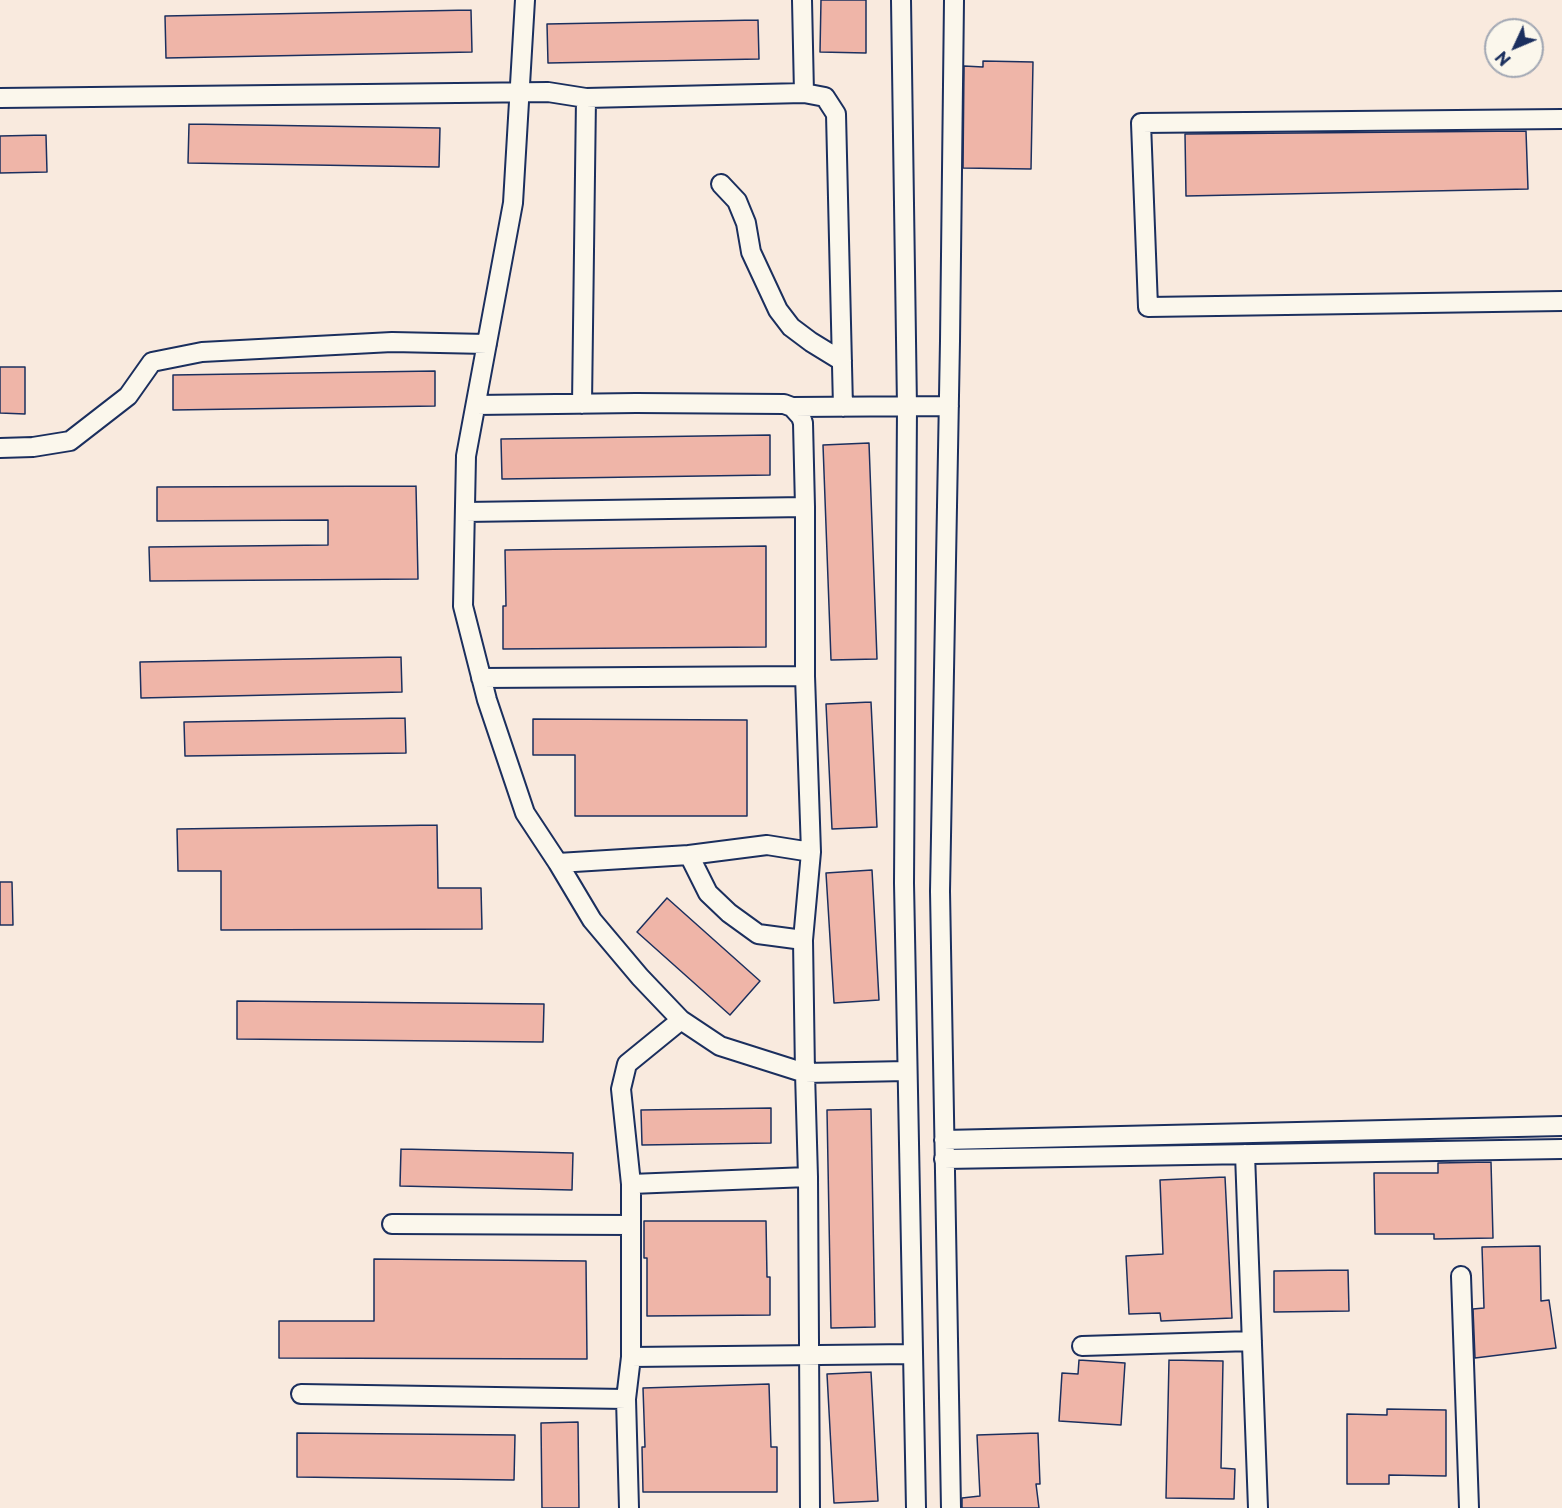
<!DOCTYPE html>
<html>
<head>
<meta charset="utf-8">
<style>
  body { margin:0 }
  #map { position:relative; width:1562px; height:1508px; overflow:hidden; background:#f9eade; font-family:"Playpen Sans",sans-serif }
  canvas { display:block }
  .north { position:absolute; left:1484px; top:18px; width:60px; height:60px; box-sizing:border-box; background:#fbf7ec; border:2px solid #a1a7b3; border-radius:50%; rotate:226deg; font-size:16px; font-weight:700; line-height:24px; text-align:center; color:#1b2f5e }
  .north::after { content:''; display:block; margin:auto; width:21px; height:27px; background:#1b2f5e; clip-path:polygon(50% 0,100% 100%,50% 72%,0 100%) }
</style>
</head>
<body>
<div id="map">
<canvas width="1562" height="1508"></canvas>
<div class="north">N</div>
</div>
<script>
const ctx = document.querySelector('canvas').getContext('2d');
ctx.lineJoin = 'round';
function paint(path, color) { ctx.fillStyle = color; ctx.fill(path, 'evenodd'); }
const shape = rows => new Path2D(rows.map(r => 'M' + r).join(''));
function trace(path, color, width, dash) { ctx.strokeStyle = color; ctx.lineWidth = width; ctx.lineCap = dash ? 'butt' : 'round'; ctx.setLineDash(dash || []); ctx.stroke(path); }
const building = shape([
  [821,0,866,0,866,53,820,52,821,0],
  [471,10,472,52,166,58,165,16,471,10],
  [758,20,759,59,548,63,547,24,758,20],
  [983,61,1033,62,1031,169,963,168,964,66,983,67,983,61],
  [189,124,440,128,439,167,188,163,189,124],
  [1526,131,1528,189,1186,196,1185,134,1526,131],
  [46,135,47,172,0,173,0,136,46,135],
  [0,367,25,367,25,414,0,413,0,367],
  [435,371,435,406,173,410,173,375,435,371],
  [770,435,770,475,502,479,501,439,770,435],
  [869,443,877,659,831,660,823,445,869,443],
  [416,486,418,579,150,581,149,547,328,545,328,520,157,521,157,487,416,486],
  [766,546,766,647,503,649,503,606,506,606,505,550,766,546],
  [401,657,402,692,141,698,140,662,401,657],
  [871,702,877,827,832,829,826,704,871,702],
  [405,718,406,753,185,756,184,722,405,718],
  [533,719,747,720,747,816,575,816,575,755,533,755,533,719],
  [437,825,438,888,481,888,482,929,221,930,221,871,178,871,177,829,437,825],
  [872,870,879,1000,834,1003,826,873,872,870],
  [0,882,12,882,13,925,0,925,0,882],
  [667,898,760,981,730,1015,637,932,667,898],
  [237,1001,544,1004,543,1042,237,1039,237,1001],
  [771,1108,771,1143,642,1145,641,1110,771,1108],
  [871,1109,875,1327,831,1328,827,1110,871,1109],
  [401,1149,573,1153,572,1190,400,1186,401,1149],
  [1491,1162,1493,1238,1434,1239,1434,1234,1375,1234,1374,1173,1438,1173,1438,1163,1491,1162],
  [1225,1177,1232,1318,1161,1321,1160,1313,1129,1314,1126,1256,1163,1254,1160,1180,1225,1177],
  [644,1221,766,1221,767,1277,770,1277,770,1315,647,1316,647,1258,644,1258,644,1221],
  [1540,1246,1541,1301,1549,1300,1556,1348,1475,1358,1473,1309,1484,1308,1482,1247,1540,1246],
  [374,1259,586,1261,587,1359,279,1358,279,1321,374,1321,374,1259],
  [1348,1270,1349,1311,1274,1312,1274,1271,1348,1270],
  [1079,1360,1125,1363,1121,1425,1059,1421,1062,1373,1078,1374,1079,1360],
  [1169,1360,1223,1361,1221,1468,1235,1469,1234,1499,1166,1498,1169,1360],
  [871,1372,878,1501,834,1503,827,1374,871,1372],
  [769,1384,771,1447,777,1447,777,1492,643,1492,642,1447,645,1447,643,1388,769,1384],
  [1387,1409,1446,1410,1446,1476,1389,1475,1389,1484,1347,1484,1347,1414,1387,1415,1387,1409],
  [578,1422,579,1508,542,1508,541,1423,578,1422],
  [297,1433,515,1435,514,1480,297,1477,297,1433],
  [1038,1433,1040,1484,1036,1484,1039,1508,962,1508,962,1498,980,1496,977,1435,1038,1433]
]);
const minor = shape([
  [525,0,513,203,466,456,463,606,487,700,525,813,558,863,592,920,640,977,681,1020,720,1046,805,1073,808,1177,810,1508],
  [802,0,804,93],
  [901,0,907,407,904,883,916,1508],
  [0,98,548,92,586,98,582,404],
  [586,98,804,93,825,97,836,114,843,407],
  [1562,119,1141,123,1148,307,1562,301],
  [721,184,737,201,746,223,751,252,778,310,791,327,811,342,842,361],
  [476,405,636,403,784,404,792,407,801,417,803,423,805,507,805,676,811,852,803,940,805,1073,907,1071],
  [792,407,949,406],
  [0,448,33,447,70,441,128,396,152,362,202,352,392,342,487,344],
  [465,512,805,507],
  [481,678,805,676],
  [689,855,767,845,811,852],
  [558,863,689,855,708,893,729,913,758,934,803,940],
  [944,1140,1562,1126],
  [1245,1154,1258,1508],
  [944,1159,1562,1149],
  [631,1184,621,1089,627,1064,681,1020],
  [392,1224,631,1225],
  [1461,1276,1469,1508],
  [1082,1346,1252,1341],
  [631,1357,913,1354],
  [301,1394,626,1399,629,1508],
  [626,1399,631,1357,631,1184,808,1177],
  [951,1508,940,891,950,341,954,0]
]);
paint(building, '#efb5a8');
trace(building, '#1b2f5e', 1.5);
trace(minor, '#1b2f5e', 22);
trace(minor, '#fbf7ec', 18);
</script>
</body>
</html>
